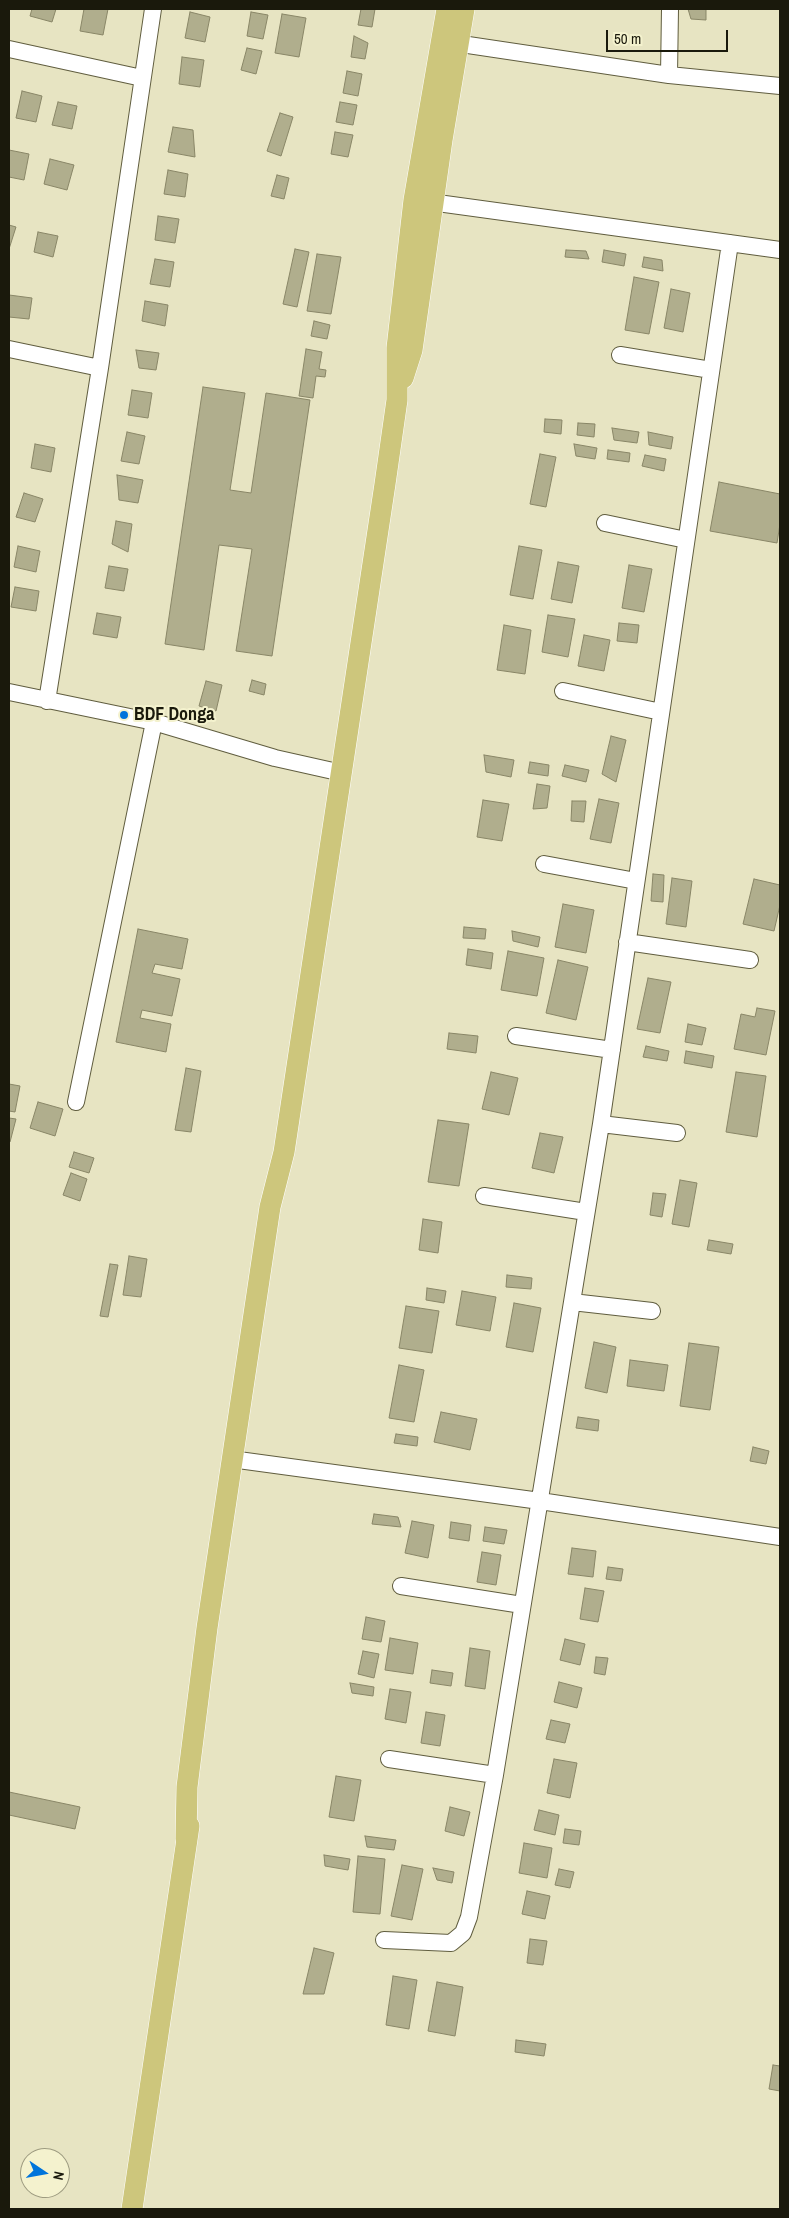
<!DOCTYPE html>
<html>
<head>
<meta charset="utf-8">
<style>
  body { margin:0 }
  #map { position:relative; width:789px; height:2218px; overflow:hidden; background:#e7e4c2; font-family:"Archivo Narrow",sans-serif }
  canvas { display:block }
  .frame { position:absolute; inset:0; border:10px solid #1a190c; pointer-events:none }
  .north { position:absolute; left:20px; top:2148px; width:50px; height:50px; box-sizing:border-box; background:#f4f2ce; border:1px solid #9d9b80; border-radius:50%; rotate:102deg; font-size:14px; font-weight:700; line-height:20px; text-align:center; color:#1a190c }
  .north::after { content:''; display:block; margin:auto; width:18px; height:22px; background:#0074db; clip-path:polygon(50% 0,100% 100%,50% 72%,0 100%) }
  .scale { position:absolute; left:606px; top:30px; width:122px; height:22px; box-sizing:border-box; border:2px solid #1a190c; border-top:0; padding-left:6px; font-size:15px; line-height:18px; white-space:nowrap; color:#1a190c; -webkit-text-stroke:4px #f4f2ce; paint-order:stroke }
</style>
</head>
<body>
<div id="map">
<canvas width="789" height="2218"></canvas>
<div class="frame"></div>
<div class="north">N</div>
<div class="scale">50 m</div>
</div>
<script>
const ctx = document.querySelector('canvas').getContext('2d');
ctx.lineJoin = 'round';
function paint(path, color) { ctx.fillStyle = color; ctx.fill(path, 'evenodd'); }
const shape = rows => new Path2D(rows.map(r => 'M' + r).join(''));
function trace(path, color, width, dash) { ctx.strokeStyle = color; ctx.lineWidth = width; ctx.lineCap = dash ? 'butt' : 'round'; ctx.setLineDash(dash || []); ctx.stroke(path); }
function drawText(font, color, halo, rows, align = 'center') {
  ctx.font = font + ' "Archivo Narrow",sans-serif'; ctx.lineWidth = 4; ctx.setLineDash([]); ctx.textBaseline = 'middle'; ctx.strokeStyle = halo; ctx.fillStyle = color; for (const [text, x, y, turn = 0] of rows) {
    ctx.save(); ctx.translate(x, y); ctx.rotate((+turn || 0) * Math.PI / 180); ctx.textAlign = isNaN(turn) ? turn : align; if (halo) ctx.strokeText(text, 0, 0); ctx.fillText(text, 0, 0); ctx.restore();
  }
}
const building = shape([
  [32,9,56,9,52,22,30,16,32,9],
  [84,9,108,9,103,35,80,31,84,9],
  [361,9,375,9,372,27,358,25,361,9],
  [688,9,706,9,706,20,691,19,688,9],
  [190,12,210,17,205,42,185,38,190,12],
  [251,12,268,15,263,39,247,36,251,12],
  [282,14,306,18,299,57,275,53,282,14],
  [354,36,368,43,365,59,351,57,354,36],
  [247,48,262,51,256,74,241,70,247,48],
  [182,57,204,60,200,87,179,84,182,57],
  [347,71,362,74,358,96,343,93,347,71],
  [22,91,42,96,36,122,16,118,22,91],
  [58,102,77,106,72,129,52,125,58,102],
  [340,102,357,105,353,125,336,122,340,102],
  [280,113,293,117,281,156,267,151,280,113],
  [173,127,193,130,195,157,168,152,173,127],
  [335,132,353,135,348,157,331,154,335,132],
  [9,150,29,154,24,180,9,177,9,150],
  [50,159,74,165,67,190,44,184,50,159],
  [168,170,188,174,185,197,164,194,168,170],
  [277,175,289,178,284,199,271,196,277,175],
  [158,216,179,219,175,243,155,240,158,216],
  [9,225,16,227,9,249,9,225],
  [38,232,58,236,53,257,34,252,38,232],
  [295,249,309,252,297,307,283,304,295,249],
  [566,250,586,251,589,259,565,257,566,250],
  [604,250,626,254,624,266,602,262,604,250],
  [317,254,341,257,331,314,307,311,317,254],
  [644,257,662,260,663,271,642,267,644,257],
  [155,259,174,262,170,287,150,284,155,259],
  [634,277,659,282,649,334,625,330,634,277],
  [671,289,690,293,683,332,664,328,671,289],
  [9,295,32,298,29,319,9,317,9,295],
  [145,301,168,305,165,326,142,321,145,301],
  [314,321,330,325,327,339,311,336,314,321],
  [306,349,322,352,319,369,326,370,325,377,316,376,313,398,299,396,306,349],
  [136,350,159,353,156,370,139,368,136,350],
  [203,387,245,393,230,490,251,493,266,393,310,400,272,656,236,651,252,549,219,545,204,650,165,644,203,387],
  [132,390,152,393,148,418,128,415,132,390],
  [545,419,562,420,561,434,544,432,545,419],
  [578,423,595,424,594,437,577,435,578,423],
  [612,428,639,432,637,443,614,440,612,428],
  [127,432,145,436,139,464,121,461,127,432],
  [648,432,673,437,671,449,649,445,648,432],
  [35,444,55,448,51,472,31,468,35,444],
  [574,444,597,448,595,459,576,456,574,444],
  [608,450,630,453,629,462,607,459,608,450],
  [540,454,556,457,546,507,530,504,540,454],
  [645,455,666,459,664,471,642,466,645,455],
  [117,475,143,480,138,503,119,500,117,475],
  [719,482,780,494,780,524,777,543,710,531,719,482],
  [24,493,43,499,35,522,16,517,24,493],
  [116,521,132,524,128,552,112,544,116,521],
  [18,546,40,551,36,572,14,567,18,546],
  [519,546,542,550,533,599,510,595,519,546],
  [558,562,579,566,572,603,551,599,558,562],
  [629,565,652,569,644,612,622,608,629,565],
  [109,566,128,569,124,591,105,588,109,566],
  [15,587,39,591,36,611,11,607,15,587],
  [97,613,121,617,117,638,93,634,97,613],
  [548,615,575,619,568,657,542,652,548,615],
  [619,623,639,625,637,643,617,641,619,623],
  [504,625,531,630,525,674,497,670,504,625],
  [584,635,610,640,604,671,578,666,584,635],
  [252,680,266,684,264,695,249,691,252,680],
  [206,681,222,685,216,711,199,706,206,681],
  [611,736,626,740,616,782,602,774,611,736],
  [484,755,514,760,511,777,486,772,484,755],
  [530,762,549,765,548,776,528,773,530,762],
  [565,765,589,770,586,782,562,776,565,765],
  [537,784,550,786,547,808,533,809,537,784],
  [599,799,619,803,611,843,590,839,599,799],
  [483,800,509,804,502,841,477,837,483,800],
  [572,801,586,801,584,822,571,821,572,801],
  [653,874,664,875,663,902,651,901,653,874],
  [672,878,692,881,686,927,666,924,672,878],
  [754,879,780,885,780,905,774,931,743,924,754,879],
  [563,904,594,910,586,953,555,947,563,904],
  [464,927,486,929,485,939,463,938,464,927],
  [138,929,188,939,182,969,155,964,152,973,180,979,172,1016,142,1010,140,1018,171,1024,166,1052,116,1042,138,929],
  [512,931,540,937,538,947,513,941,512,931],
  [468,949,493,953,491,969,466,965,468,949],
  [508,951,544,958,537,996,501,990,508,951],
  [558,960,588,967,576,1020,546,1013,558,960],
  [648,978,671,982,660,1033,637,1029,648,978],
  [757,1008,775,1011,766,1055,734,1049,741,1014,755,1017,757,1008],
  [688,1024,706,1028,702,1045,685,1042,688,1024],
  [449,1033,478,1036,476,1053,447,1049,449,1033],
  [646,1046,669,1051,667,1061,643,1057,646,1046],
  [686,1051,714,1056,712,1068,684,1063,686,1051],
  [186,1068,201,1071,191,1132,175,1130,186,1068],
  [491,1072,518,1078,509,1115,482,1109,491,1072],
  [736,1072,766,1076,757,1137,726,1132,736,1072],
  [9,1084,20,1086,15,1112,9,1111,9,1084],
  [38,1102,63,1109,55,1136,30,1128,38,1102],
  [9,1118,16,1119,10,1142,9,1141,9,1118],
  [438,1120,469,1124,459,1186,428,1182,438,1120],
  [540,1133,563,1137,554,1173,532,1168,540,1133],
  [74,1152,94,1158,89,1173,69,1167,74,1152],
  [71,1173,87,1179,80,1201,63,1195,71,1173],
  [680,1180,697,1183,689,1227,672,1224,680,1180],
  [653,1193,666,1194,662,1217,650,1215,653,1193],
  [423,1219,442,1222,438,1253,419,1250,423,1219],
  [709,1240,733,1244,731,1254,707,1250,709,1240],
  [129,1256,147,1259,141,1297,123,1295,129,1256],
  [110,1264,118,1265,108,1317,100,1316,110,1264],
  [507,1275,532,1278,531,1289,506,1287,507,1275],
  [427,1288,446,1291,444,1303,426,1300,427,1288],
  [462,1291,496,1297,490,1331,456,1325,462,1291],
  [514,1303,541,1308,533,1352,506,1347,514,1303],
  [406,1306,439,1311,432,1353,399,1348,406,1306],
  [594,1342,616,1347,607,1393,585,1388,594,1342],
  [689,1343,719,1347,710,1410,680,1406,689,1343],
  [630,1360,668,1365,664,1391,627,1386,630,1360],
  [399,1365,424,1370,414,1422,389,1418,399,1365],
  [441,1412,477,1419,470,1450,434,1442,441,1412],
  [578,1417,599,1420,598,1431,576,1428,578,1417],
  [396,1434,418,1437,417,1446,394,1443,396,1434],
  [753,1447,769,1451,766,1464,750,1461,753,1447],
  [374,1514,398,1517,401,1527,372,1524,374,1514],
  [412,1521,434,1525,428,1558,405,1553,412,1521],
  [451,1522,471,1525,469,1541,449,1538,451,1522],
  [485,1527,507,1530,504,1544,483,1541,485,1527],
  [572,1548,596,1551,593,1577,568,1574,572,1548],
  [482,1552,501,1555,496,1585,477,1582,482,1552],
  [608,1567,623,1569,621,1581,606,1579,608,1567],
  [585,1588,604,1591,598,1622,580,1619,585,1588],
  [366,1617,385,1621,381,1642,362,1639,366,1617],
  [390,1638,418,1643,413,1674,385,1670,390,1638],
  [565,1639,585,1644,580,1665,560,1660,565,1639],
  [470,1648,490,1651,485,1689,465,1686,470,1648],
  [363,1651,379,1654,374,1678,358,1674,363,1651],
  [596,1657,608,1658,605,1675,594,1673,596,1657],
  [432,1670,453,1673,451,1686,430,1683,432,1670],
  [559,1682,582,1688,577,1708,554,1702,559,1682],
  [350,1683,374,1687,373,1696,352,1693,350,1683],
  [390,1689,411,1692,406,1723,385,1719,390,1689],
  [426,1712,445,1715,440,1746,421,1743,426,1712],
  [551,1720,570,1724,565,1743,546,1739,551,1720],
  [554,1759,577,1763,570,1798,547,1793,554,1759],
  [336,1776,361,1780,354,1821,329,1817,336,1776],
  [9,1792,80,1807,75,1829,9,1815,9,1792],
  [450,1807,470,1812,464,1836,445,1831,450,1807],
  [539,1810,559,1815,555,1835,534,1830,539,1810],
  [565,1829,581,1831,579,1845,563,1843,565,1829],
  [365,1836,396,1840,394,1850,367,1847,365,1836],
  [524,1843,552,1848,547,1878,519,1873,524,1843],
  [324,1855,350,1859,348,1870,325,1866,324,1855],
  [358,1856,385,1859,380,1914,353,1912,358,1856],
  [402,1865,423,1869,412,1920,391,1916,402,1865],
  [433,1868,454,1872,452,1883,437,1880,433,1868],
  [559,1869,574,1872,570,1888,555,1885,559,1869],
  [527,1891,550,1896,545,1919,522,1914,527,1891],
  [530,1939,547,1941,543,1965,527,1963,530,1939],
  [314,1948,334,1953,324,1994,303,1994,314,1948],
  [393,1976,417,1980,409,2029,386,2025,393,1976],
  [437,1982,463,1987,455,2036,428,2031,437,1982],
  [516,2040,546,2044,544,2056,515,2052,516,2040],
  [773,2065,780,2066,780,2091,769,2089,773,2065]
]);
const minor = shape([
  [448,42,669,75,780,86],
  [9,49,142,78],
  [669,75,670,9],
  [423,201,780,250],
  [9,349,100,368],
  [620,355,711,370],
  [605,523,686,540],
  [563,691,661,712],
  [9,692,154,722,275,758,342,773],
  [47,701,100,368,153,9],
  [544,864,636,881],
  [627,942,750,960],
  [516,1036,612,1050],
  [76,1102,154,722],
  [601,1124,677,1133],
  [484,1196,586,1212],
  [572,1302,652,1311],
  [231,1459,540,1501,780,1537],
  [401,1586,522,1605],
  [389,1759,495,1775],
  [384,1940,451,1943,463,1933,469,1917,495,1775,601,1124,730,243]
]);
const major = shape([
  [403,378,412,350,442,140,464,9],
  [186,1839,187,1787,207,1628,270,1207,284,1152,385,484,397,400,397,348,414,200,447,9],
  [132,2209,189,1826]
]);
const markers = [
  [124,715,5,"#0074db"]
];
const poiNames = [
  ["BDF Donga",134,715]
];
paint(building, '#b0ae8d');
trace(building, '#898667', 1);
trace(minor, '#605d3f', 18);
trace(major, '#fff', 22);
trace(minor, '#fff', 16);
trace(major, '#cdc67c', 21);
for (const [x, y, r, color] of markers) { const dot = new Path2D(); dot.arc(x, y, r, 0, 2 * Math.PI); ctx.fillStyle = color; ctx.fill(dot); trace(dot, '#f4f2ce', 2); }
drawText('bold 18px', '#1a190c', '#f4f2ce', poiNames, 'left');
</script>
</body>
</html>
